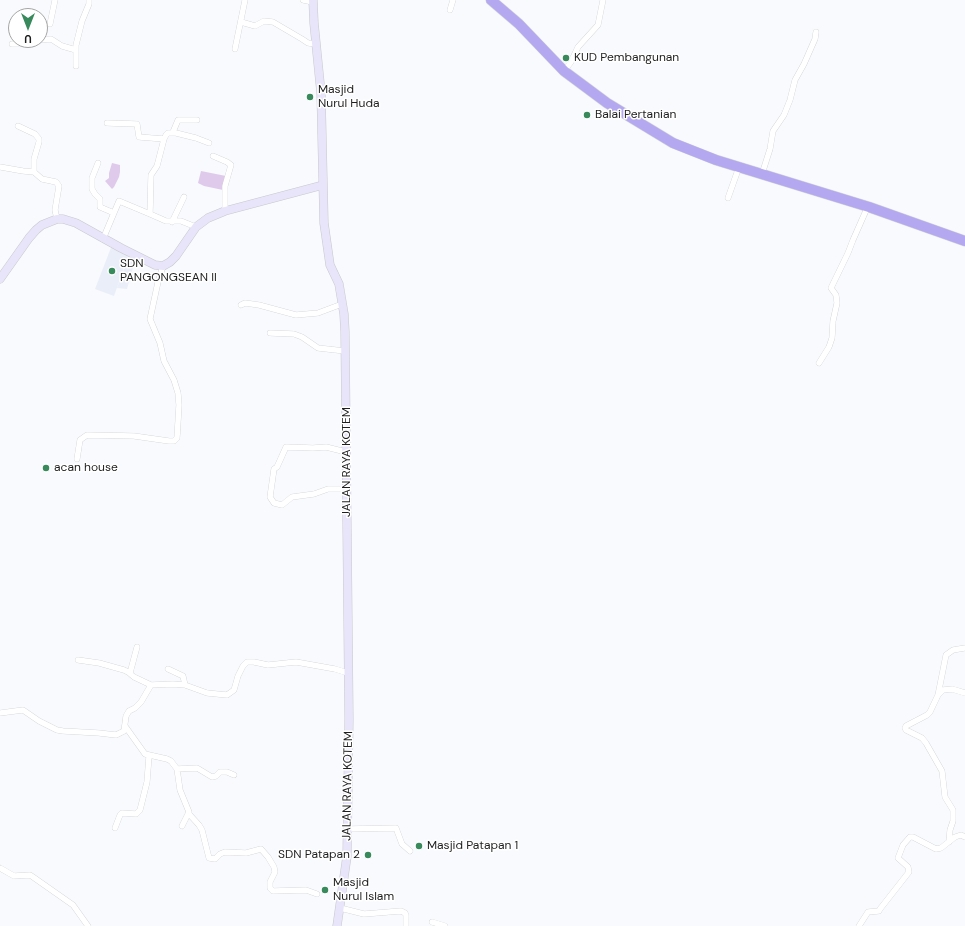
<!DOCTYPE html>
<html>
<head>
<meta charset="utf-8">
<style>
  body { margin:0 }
  #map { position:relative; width:965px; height:926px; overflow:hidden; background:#f8fafd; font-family:"DM Sans",sans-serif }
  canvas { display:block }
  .north { position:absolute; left:8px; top:8px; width:40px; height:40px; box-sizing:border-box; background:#fff; border:1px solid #a5a5a5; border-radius:50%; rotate:180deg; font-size:11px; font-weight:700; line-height:16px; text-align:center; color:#1e1e1f }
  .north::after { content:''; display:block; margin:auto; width:14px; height:18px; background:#388a5c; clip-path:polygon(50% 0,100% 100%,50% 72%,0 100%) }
</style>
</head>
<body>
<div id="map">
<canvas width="965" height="926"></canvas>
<div class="north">U</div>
</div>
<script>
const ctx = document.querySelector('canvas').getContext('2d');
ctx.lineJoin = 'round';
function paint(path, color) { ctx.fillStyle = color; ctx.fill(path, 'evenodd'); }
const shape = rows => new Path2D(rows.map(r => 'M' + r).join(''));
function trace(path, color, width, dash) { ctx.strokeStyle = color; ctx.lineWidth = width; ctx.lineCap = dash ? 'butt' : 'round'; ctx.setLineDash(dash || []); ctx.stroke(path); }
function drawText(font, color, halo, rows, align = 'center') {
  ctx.font = font + ' "DM Sans",sans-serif'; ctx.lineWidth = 3; ctx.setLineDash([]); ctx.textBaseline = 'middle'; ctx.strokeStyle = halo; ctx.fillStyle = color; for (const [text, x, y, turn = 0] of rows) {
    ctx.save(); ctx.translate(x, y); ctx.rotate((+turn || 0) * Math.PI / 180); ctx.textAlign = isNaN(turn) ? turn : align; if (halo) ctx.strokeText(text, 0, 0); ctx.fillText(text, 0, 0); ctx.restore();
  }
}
const built = shape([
  [112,245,129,253,114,296,95,289],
  [130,253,136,257,127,289,117,288]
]);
const green = shape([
  [112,163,120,165,120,172,119,177,114,187,112,189,105,181,109,178,109,173],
  [201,171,226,176,223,190,204,186,198,183]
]);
const street = shape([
  [303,0,313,2],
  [450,10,453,0],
  [241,22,255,26,264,21,273,22,302,39,308,43,316,44],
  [50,24,55,0],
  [40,40,51,39,62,46,76,50],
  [12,44,19,44,24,40],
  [235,49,245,0],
  [76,66,76,45,82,21,89,4,89,0],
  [564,71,571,62,578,47,598,25,603,0],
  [107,123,137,124,139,137,164,139],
  [18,126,35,134,39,139,39,142,34,159,34,172,42,179,56,182,59,186,55,210,57,219],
  [173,132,178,120,197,120],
  [213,156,227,162,231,165,225,186,225,211],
  [98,163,92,178,92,189,95,194,100,199,100,207,114,213],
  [0,167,23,171,34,172],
  [762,174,770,149,773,131,784,115,790,100,795,80,804,64,815,39,816,32],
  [728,198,739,167],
  [172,222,184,197],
  [196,227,181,221,166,221,150,214,151,175,157,166,164,139,166,135,168,133,176,133,196,138,209,143],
  [103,239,119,201,150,214],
  [241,305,245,303,259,305,296,315,318,313,342,304],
  [270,333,294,334,302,337,318,348,345,351],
  [819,363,829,347,832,338,833,321,837,303,836,295,831,288,848,253,853,240,868,206],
  [346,452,326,447,313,448,286,447,277,467,274,469,270,497,274,503,282,505,292,497,314,494,328,489,346,489],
  [77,459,80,440,87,435,134,436,169,441,174,441,177,438,179,405,178,393,174,380,164,361,160,343,150,319,158,282,163,266],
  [78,660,99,663,124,670,128,672,134,677,151,685],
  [168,669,183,676,185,685],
  [130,673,137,647],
  [938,695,946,655,953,650,965,648],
  [0,713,23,710,39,721,57,730,63,731,99,733,116,735,124,731,126,716,129,711,135,708,141,702,151,685,173,684,185,685,207,693,227,695,234,690,238,676,243,666,247,662,254,662,268,665,296,662,335,669,348,673],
  [125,726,145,754,167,759,171,761,177,769,180,790,189,812,182,826],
  [177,769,197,768,212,777,216,776,220,772,227,772,234,775],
  [189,814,199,825,202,830,209,858,215,859,220,854,225,852,246,853,261,849,268,857,274,867,275,872,270,882,270,888,273,891,306,890,317,894],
  [115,828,120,815,122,813,136,814,140,810,147,782,149,756],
  [348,829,396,828,402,844,410,851],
  [949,842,950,830,953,821,953,810,945,797,942,771,926,743,922,738,906,730,905,728,906,726,927,715,930,712,938,695,943,690,952,689,965,693],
  [0,868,14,876,30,875,33,877,73,905,88,926],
  [340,908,364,914,401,911,405,913,406,915,406,926],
  [432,922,445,926],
  [859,926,868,912,879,911,880,909,909,872,908,867,898,858,903,845,910,837,913,837,936,849,941,848,955,837,961,835,965,837]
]);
const secondary = shape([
  [313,0,314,23,321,93,324,223,330,265,339,284,344,314,345,332,349,719,347,856,337,926],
  [0,279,29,238,36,230,42,225,57,219,63,219,76,223,121,248,155,265,163,266,170,262,176,256,196,227,208,218,225,211,323,185]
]);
const highway = shape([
  [491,0,519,24,564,71,607,103,673,143,716,160,869,207,965,241]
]);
const markers = [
  [566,58,4,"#388a5c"],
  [310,97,4,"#388a5c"],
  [587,115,4,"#388a5c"],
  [112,271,4,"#388a5c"],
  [46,468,4,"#388a5c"],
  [419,846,4,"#388a5c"],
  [368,855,4,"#388a5c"],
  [325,890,4,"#388a5c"]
];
const poiNames = [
  ["KUD Pembangunan",574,58],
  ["Masjid",318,90],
  ["Nurul Huda",318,104],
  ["Balai Pertanian",595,115],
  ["SDN",120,264],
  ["PANGONGSEAN II",120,278],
  ["acan house",54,468],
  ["Masjid Patapan 1",427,846],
  ["SDN Patapan 2",360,855,"right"],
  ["Masjid",333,883],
  ["Nurul Islam",333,897]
];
const streetNames = [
  ["JALAN RAYA KOTEM",347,462,-90],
  ["JALAN RAYA KOTEM",348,786,-89]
];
paint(built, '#eaeef8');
paint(green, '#dfcaeb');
trace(street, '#c7c8cb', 6);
trace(secondary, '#c7c8cb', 9);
trace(highway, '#d6d6d7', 11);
trace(street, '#fff', 5.5);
trace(secondary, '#e8e5fa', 8);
trace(highway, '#b4a9f0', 10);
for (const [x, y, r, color] of markers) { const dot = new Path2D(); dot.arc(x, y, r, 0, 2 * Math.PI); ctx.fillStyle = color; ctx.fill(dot); trace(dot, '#fff', 1.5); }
drawText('12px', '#1e1e1f', '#fff', poiNames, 'left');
drawText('12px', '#1e1e1f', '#fff', streetNames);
</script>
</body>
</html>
